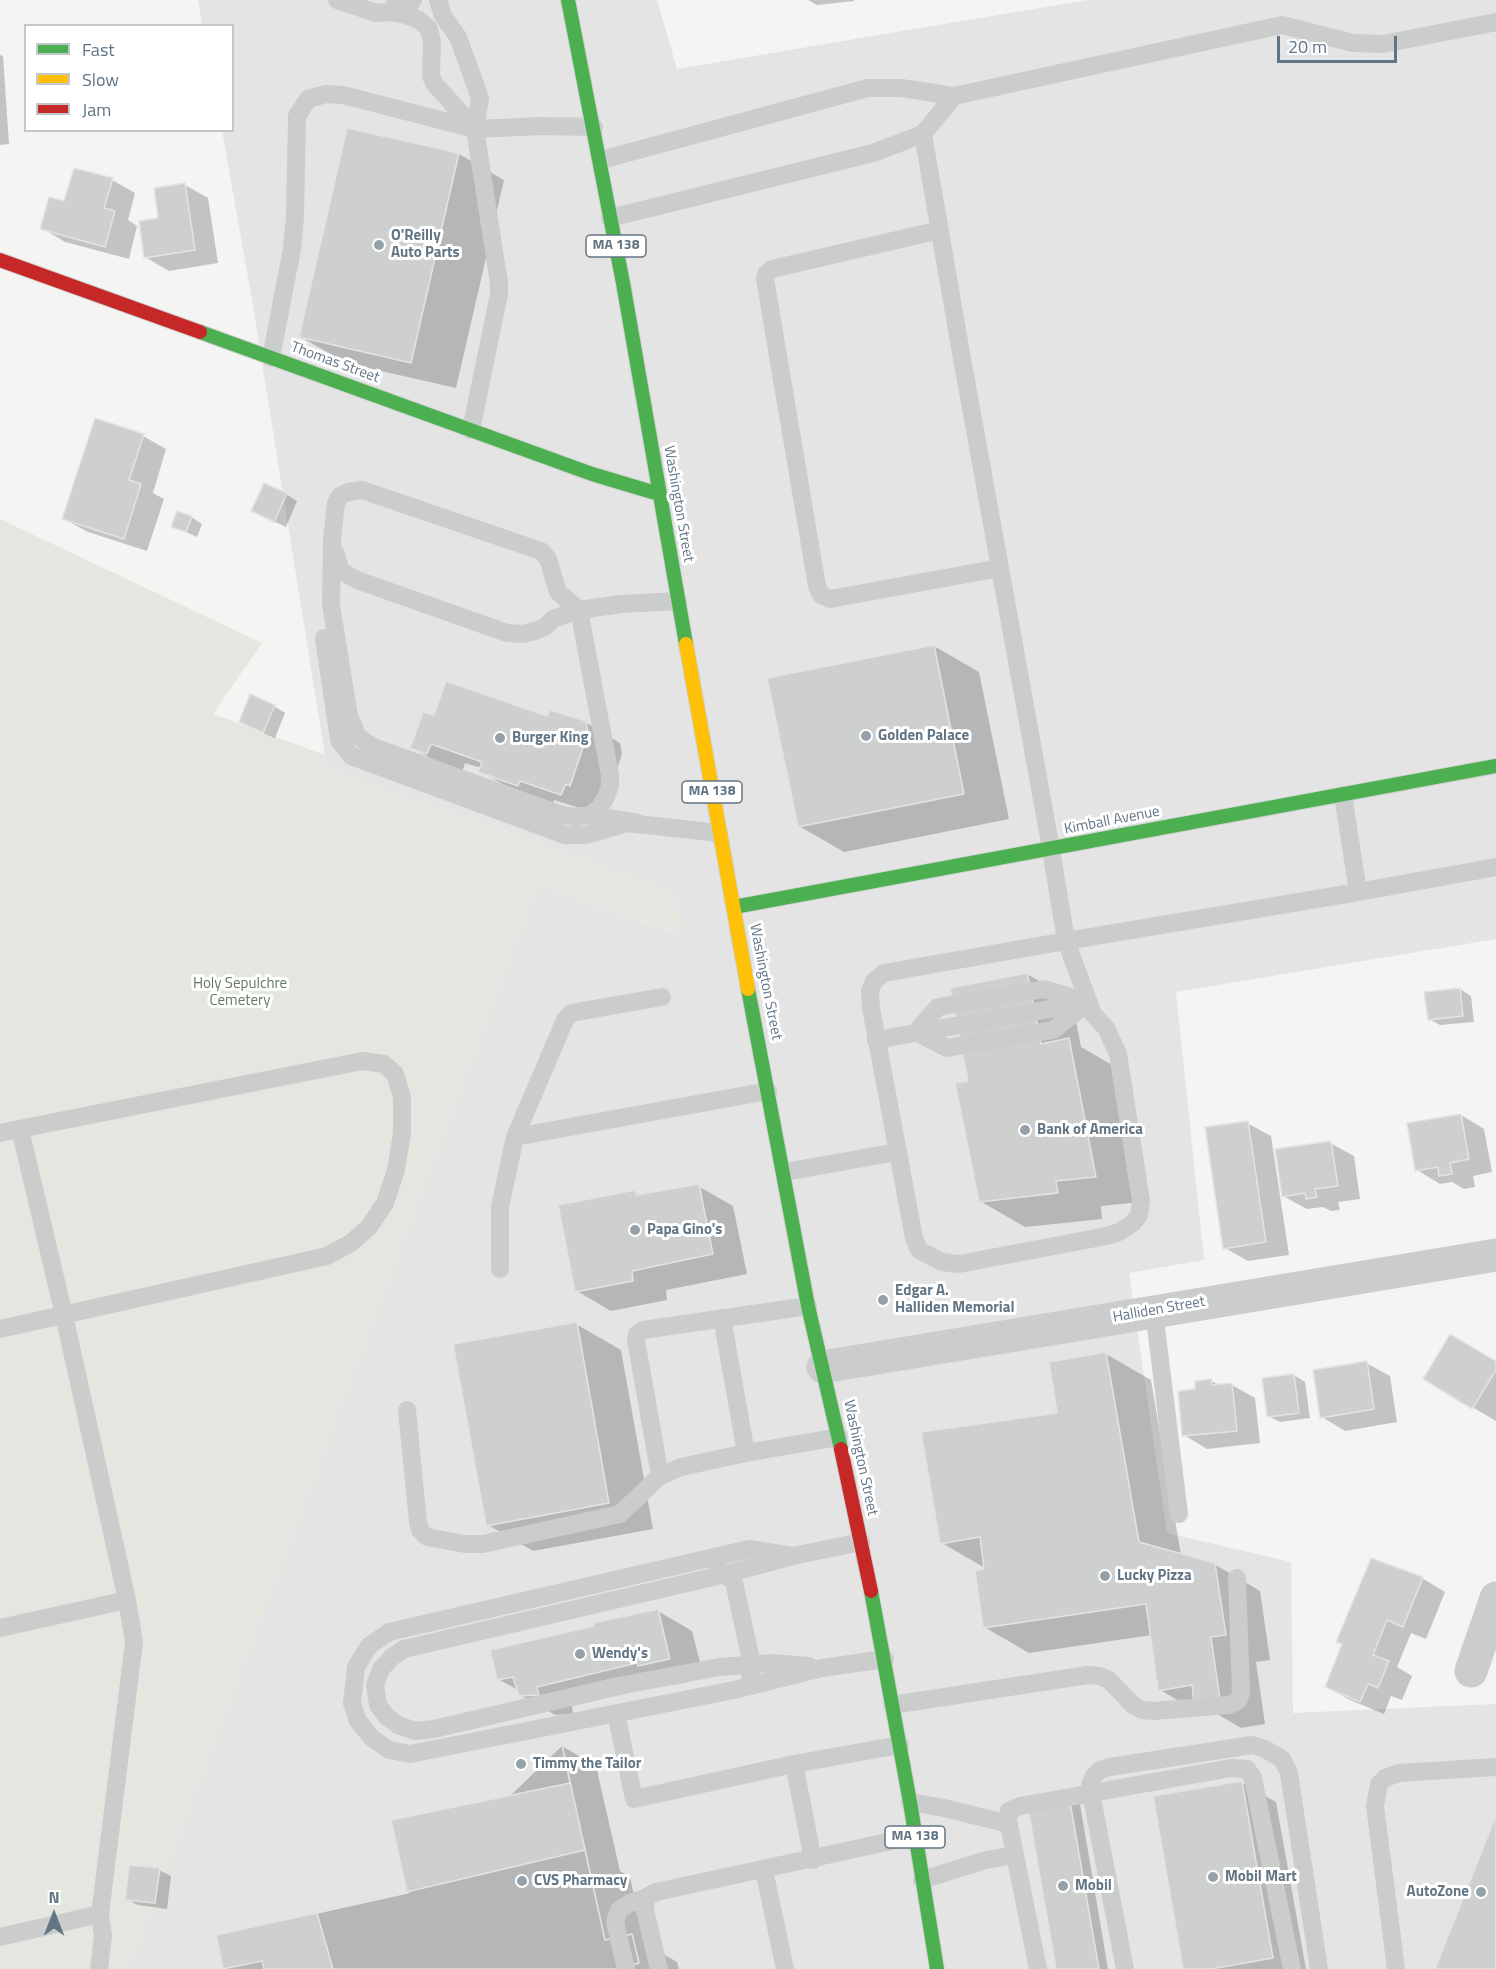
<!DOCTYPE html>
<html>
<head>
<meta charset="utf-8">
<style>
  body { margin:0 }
  #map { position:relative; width:1496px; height:1969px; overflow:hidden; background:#f4f4f2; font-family:"Titillium Web",sans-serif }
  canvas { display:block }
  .legend { position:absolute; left:24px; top:24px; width:210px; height:108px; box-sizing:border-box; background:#fff; border:2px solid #c0c8ce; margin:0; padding:8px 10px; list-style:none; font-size:18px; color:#627584 }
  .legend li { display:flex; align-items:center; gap:12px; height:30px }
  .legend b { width:30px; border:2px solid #c0c8ce }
  .north { position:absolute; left:24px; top:1885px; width:60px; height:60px; -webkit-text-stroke:4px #fff; paint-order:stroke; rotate:0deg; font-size:16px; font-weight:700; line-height:24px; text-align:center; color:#627584 }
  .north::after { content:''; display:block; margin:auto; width:21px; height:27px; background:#627584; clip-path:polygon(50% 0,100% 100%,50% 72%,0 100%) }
  .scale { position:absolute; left:1277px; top:36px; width:120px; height:27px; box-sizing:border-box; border:3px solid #627584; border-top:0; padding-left:8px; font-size:18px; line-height:21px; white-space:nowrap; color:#627584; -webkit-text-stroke:4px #fff; paint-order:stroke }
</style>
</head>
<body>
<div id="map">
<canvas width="1496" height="1969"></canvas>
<ul class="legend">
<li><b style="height:8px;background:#4caf50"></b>Fast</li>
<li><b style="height:8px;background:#ffc107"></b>Slow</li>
<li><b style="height:8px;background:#c62828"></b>Jam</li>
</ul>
<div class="north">N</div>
<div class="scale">20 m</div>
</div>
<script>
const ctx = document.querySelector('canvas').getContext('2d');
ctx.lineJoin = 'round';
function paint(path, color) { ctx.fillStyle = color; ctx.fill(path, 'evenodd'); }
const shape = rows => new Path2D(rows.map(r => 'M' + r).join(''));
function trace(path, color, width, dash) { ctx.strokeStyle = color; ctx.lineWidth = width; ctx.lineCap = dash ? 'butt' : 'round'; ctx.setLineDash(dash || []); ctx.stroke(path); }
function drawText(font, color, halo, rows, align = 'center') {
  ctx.font = font + ' "Titillium Web",sans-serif'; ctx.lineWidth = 6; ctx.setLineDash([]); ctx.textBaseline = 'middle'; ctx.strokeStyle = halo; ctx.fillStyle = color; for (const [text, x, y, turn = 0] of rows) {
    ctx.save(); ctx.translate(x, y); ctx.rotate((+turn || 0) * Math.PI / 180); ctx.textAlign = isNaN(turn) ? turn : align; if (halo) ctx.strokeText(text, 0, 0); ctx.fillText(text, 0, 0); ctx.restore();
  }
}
const built = shape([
  [198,0,657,0,677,69,1087,0,1496,0,1496,939,1176,992,1204,1260,1129,1273,1167,1533,1291,1562,1293,1713,1496,1704,1496,1969,129,1969,538,886,682,935,676,892,327,768,251,294,222,131,232,130,232,26,202,25]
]);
const green = shape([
  [0,519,262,643,213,714,325,755,327,768,676,892,683,935,538,886,129,1969,0,1969]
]);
const shadow = shape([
  [808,0,854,0,854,1,817,5],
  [0,55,3,56,9,144,0,145],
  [348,129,459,154,504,180,456,388,346,363,301,337],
  [112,180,135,193,128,220,137,226,129,259,65,242,42,228,66,203],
  [185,185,208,198,218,263,169,271,145,257,160,219],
  [143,436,166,449,153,493,164,499,147,551,88,532,64,519],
  [286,494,297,501,286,527,264,517],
  [191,517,202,524,197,537,173,526],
  [934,646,979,672,1009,819,844,852,799,826],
  [274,706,285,713,275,738,252,728],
  [435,717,548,718,585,722,620,743,622,754,605,804,596,813,554,800,553,805,515,791,480,771,481,768,465,763,462,773,446,767,411,747],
  [1027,974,1072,1000,1081,1047,1114,1066,1140,1202,1101,1206,1102,1219,1025,1227,980,1201,970,1082],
  [1460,989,1471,996,1474,1022,1440,1025,1429,1019],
  [1461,1115,1484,1129,1492,1172,1473,1176,1475,1187,1464,1189,1452,1182,1440,1184,1417,1170],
  [1247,1123,1271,1136,1289,1255,1248,1261,1225,1248],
  [1330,1143,1354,1156,1360,1199,1338,1202,1340,1210,1331,1211,1323,1207,1307,1209,1283,1196],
  [698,1186,733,1206,747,1274,666,1290,667,1300,611,1311,577,1291,635,1192,642,1196],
  [576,1324,621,1350,653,1529,533,1551,488,1525],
  [1106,1354,1151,1380,1181,1555,1214,1564,1260,1591,1270,1660,1256,1662,1265,1724,1241,1728,1217,1714,1205,1716,1160,1690,1152,1635,1029,1653,984,1627,985,1568,942,1543,1059,1414],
  [1496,1362,1496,1421,1425,1379],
  [1366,1363,1390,1376,1397,1422,1345,1431,1322,1417],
  [1294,1375,1305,1382,1310,1418,1280,1422,1268,1416],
  [1212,1381,1220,1386,1232,1385,1255,1398,1260,1443,1207,1449,1184,1435,1197,1391],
  [1422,1578,1445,1592,1426,1639,1411,1633,1397,1667,1412,1676,1402,1700,1391,1696,1384,1714,1350,1700,1327,1687,1344,1645,1338,1642],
  [658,1611,692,1631,704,1678,674,1685,671,1683,572,1706,573,1714,555,1715,520,1695,518,1690,498,1679],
  [562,1746,596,1766,620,1871,630,1877,644,1943,677,1962,679,1969,225,1969,217,1936,409,1893],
  [1241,1782,1276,1802,1306,1969,1185,1969],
  [1029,1804,1080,1804,1108,1969,1058,1969],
  [159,1870,171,1876,167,1909,138,1905,126,1899]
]);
const building = shape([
  [347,128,459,153,411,363,299,337,347,128],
  [74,168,113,178,104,208,115,211,105,247,40,229,49,197,64,201,74,168],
  [185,183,195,250,144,258,139,221,158,218,154,188,185,183],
  [95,418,144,434,129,480,141,484,124,539,62,519,95,418],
  [264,483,287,493,274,522,251,511,264,483],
  [177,511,192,516,186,532,171,527,177,511],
  [934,645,964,794,798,827,767,678,934,645],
  [446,681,547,716,550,710,586,721,588,733,570,786,566,784,561,795,520,781,518,786,478,772,482,762,431,744,427,754,410,748,423,712,434,715,446,681],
  [250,694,275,705,263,733,239,722,250,694],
  [1027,973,1041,1044,1069,1038,1096,1177,1056,1181,1058,1193,979,1202,955,1083,968,1081,950,988,1027,973],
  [1460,988,1463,1016,1428,1020,1424,992,1460,988],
  [1461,1114,1469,1159,1450,1163,1452,1174,1439,1176,1438,1167,1415,1171,1407,1123,1461,1114],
  [1248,1121,1266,1242,1223,1249,1205,1127,1248,1121],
  [1331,1141,1338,1186,1315,1189,1317,1197,1306,1199,1305,1193,1282,1197,1275,1149,1331,1141],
  [699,1184,713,1254,632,1271,633,1281,575,1292,558,1205,635,1190,636,1195,699,1184],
  [577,1322,609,1503,486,1526,453,1344,577,1322],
  [1450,1334,1496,1361,1496,1370,1472,1409,1423,1379,1450,1334],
  [1106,1352,1139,1542,1215,1563,1226,1635,1211,1637,1220,1699,1194,1703,1192,1685,1158,1691,1146,1604,983,1628,975,1571,984,1569,980,1537,940,1544,921,1432,1057,1413,1049,1362,1106,1352],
  [1367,1361,1374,1409,1320,1418,1313,1370,1367,1361],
  [1294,1374,1299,1413,1267,1417,1262,1378,1294,1374],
  [1212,1379,1212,1385,1232,1383,1237,1431,1182,1436,1178,1391,1195,1389,1195,1381,1212,1379],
  [1371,1558,1423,1577,1403,1627,1387,1620,1373,1655,1389,1661,1378,1688,1368,1684,1360,1702,1325,1687,1342,1644,1336,1642,1371,1558],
  [658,1609,670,1659,638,1666,637,1663,537,1687,539,1695,519,1696,513,1677,497,1680,490,1650,594,1626,593,1623,658,1609],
  [562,1745,605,1940,632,1934,639,1963,615,1969,264,1969,262,1961,223,1969,216,1935,407,1893,383,1784,562,1745],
  [562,1745,570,1783,391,1820,383,1784,562,1745],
  [1242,1781,1273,1958,1211,1969,1183,1969,1153,1796,1242,1781],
  [1069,1796,1099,1969,1056,1969,1027,1803,1069,1796],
  [1496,1815,1496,1969,1435,1969,1496,1815],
  [585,1850,605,1940,632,1934,639,1963,615,1969,333,1969,317,1913,585,1850],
  [129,1865,160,1868,155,1903,125,1900,129,1865]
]);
const lane = shape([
  [337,0,376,13,388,12,403,14,413,0],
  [395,0,403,14,419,20,429,29,432,42,431,76,434,83,475,129],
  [438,0,443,16,458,37,480,98,475,129],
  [923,134,961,353,1051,849,1066,941,1093,1014,1106,1028,1118,1054,1141,1201,1139,1215,1133,1223,1119,1232,1107,1236,959,1264,942,1262,919,1250,914,1238,871,1008,870,991,874,981,884,973,1066,941,1358,892,1496,867],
  [601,160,868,88,901,88,954,96,1282,25,1353,43,1383,44,1496,22],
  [610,218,873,153,923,134,954,96],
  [940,230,772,269,766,274,765,279,817,586,821,595,830,599,1000,568],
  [271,358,292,249,295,217,297,116,308,99,326,94,343,95,475,129],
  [471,430,499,294,499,283,475,129,542,126,594,127],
  [335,552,341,571,357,580,507,633,523,634,535,631,545,627,553,619,579,610,610,775,610,786,606,797,600,807,590,815],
  [324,638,339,740,351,756,565,835,586,835,627,823,719,833],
  [1343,795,1358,892],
  [638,823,590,815,576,817,562,815,376,748,365,742,357,735,349,716,331,605,332,539,336,503,340,496,348,492,362,490,541,551,548,559,558,592,579,610,621,604,678,601],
  [662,997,571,1013,565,1020,515,1137,768,1091],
  [916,1032,938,1007,1044,989,1087,1002],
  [916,1032,947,1048,1053,1030,1085,1005],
  [876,1040,1089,1002],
  [20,1129,64,1315,127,1600],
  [0,1133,362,1061,384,1064,395,1074,402,1097,402,1133,396,1170,385,1203,369,1227,351,1243,327,1256,0,1329],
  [785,1172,897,1152],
  [500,1269,500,1207,515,1137],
  [1154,1311,1179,1514],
  [722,1318,746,1453],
  [407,1410,418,1522,420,1530,427,1537,465,1544,483,1544,620,1514,660,1476,681,1467,746,1453,839,1437],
  [660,1476,636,1340,637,1334,643,1330,808,1306],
  [793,1556,749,1549,389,1632,369,1646,356,1667,352,1703,358,1721,372,1738,389,1750,410,1754,734,1690,822,1668,885,1659],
  [718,1569,734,1582,752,1665,750,1675],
  [0,1628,127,1600,134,1642,100,1914,0,1937],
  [809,1666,772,1663,720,1667,618,1686,434,1729,415,1731,398,1725,386,1716,378,1705,375,1685,381,1669,392,1657,404,1649,726,1574,793,1556,861,1542],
  [892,1705,1088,1675,1100,1676,1109,1680,1133,1705,1142,1710,1153,1711,1229,1705,1238,1701,1241,1693,1237,1578],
  [616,1713,634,1799,794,1764,900,1745],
  [794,1764,813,1860],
  [910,1802,944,1808,1009,1824],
  [764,1870,785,1969],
  [922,1880,986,1860,1015,1855],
  [99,1969,103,1936,100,1914],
  [626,1969,615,1922,619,1910,630,1903,645,1898],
  [659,1969,645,1910,645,1898,656,1892,915,1836],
  [1038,1969,1008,1820,1009,1811,1020,1806,1231,1768,1247,1769,1253,1778,1292,1969],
  [1125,1969,1091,1793,1090,1785,1094,1776,1100,1770,1110,1767,1252,1745,1265,1749,1282,1759,1289,1773,1319,1969],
  [1396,1969,1375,1806,1379,1784,1385,1778,1399,1773,1496,1767]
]);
const street = shape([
  [823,1367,1496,1255],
  [1471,1671,1496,1598]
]);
const fast = shape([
  [568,0,623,283,686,644],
  [200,332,592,474,659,494],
  [734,907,1496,766],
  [748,989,808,1306,841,1449],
  [871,1591,910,1802,937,1969]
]);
const slow = shape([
  [686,644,748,989]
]);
const jam = shape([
  [0,260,200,332],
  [841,1449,871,1591]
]);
const markers = [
  [379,245,6,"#95a1aa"],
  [866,736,6,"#95a1aa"],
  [500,738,6,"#95a1aa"],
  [1025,1130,6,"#95a1aa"],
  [635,1230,6,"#95a1aa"],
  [883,1300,6,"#95a1aa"],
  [1105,1576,6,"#95a1aa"],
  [580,1654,6,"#95a1aa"],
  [521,1764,6,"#95a1aa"],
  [1213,1877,6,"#95a1aa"],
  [522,1881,6,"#95a1aa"],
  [1063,1886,6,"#95a1aa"],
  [1481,1892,6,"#95a1aa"]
];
const shields = [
  [616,246,60],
  [712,792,60],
  [915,1837,60]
];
const shieldNames = [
  ["MA 138",616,246],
  ["MA 138",712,792],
  ["MA 138",915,1837]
];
const poiNames = [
  ["O'Reilly",391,236],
  ["Auto Parts",391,253],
  ["Golden Palace",878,736],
  ["Burger King",512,738],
  ["Bank of America",1037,1130],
  ["Papa Gino's",647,1230],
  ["Edgar A.",895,1291],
  ["Halliden Memorial",895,1308],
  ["Lucky Pizza",1117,1576],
  ["Wendy's",592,1654],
  ["Timmy the Tailor",533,1764],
  ["Mobil Mart",1225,1877],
  ["CVS Pharmacy",534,1881],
  ["Mobil",1075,1886],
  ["AutoZone",1469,1892,"right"]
];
const streetNames = [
  ["Thomas Street",335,363,20],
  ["Washington Street",678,504,80],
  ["Kimball Avenue",1112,821,-11],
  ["Washington Street",765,982,79],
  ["Halliden Street",1159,1310,-10],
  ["Washington Street",860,1458,78]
];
const parkNames = [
  ["Holy Sepulchre",240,984],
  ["Cemetery",240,1001]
];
paint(built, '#e3e4e3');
paint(green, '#e4e7e0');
paint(shadow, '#0003');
paint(building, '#ced0cf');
trace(building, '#e3e3e2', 1.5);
trace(fast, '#d0d2d2', 16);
trace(slow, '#d0d2d2', 16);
trace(jam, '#d0d2d2', 16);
trace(lane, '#cbcdcd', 18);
trace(street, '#cbcdcd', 33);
trace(fast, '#4caf50', 14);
trace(slow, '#ffc107', 14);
trace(jam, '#c62828', 14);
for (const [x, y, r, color] of markers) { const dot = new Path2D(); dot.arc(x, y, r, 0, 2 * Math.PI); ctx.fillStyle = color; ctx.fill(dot); trace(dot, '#fff', 2); }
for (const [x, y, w] of shields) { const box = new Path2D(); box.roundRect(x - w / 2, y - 11, w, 22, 4.5); ctx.fillStyle = '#fff'; ctx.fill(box); trace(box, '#627584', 1.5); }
drawText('bold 14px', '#627584', null, shieldNames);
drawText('bold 15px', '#627584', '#fff', poiNames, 'left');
drawText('15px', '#627584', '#fff', streetNames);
drawText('15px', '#667a62', '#fff', parkNames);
</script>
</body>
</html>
